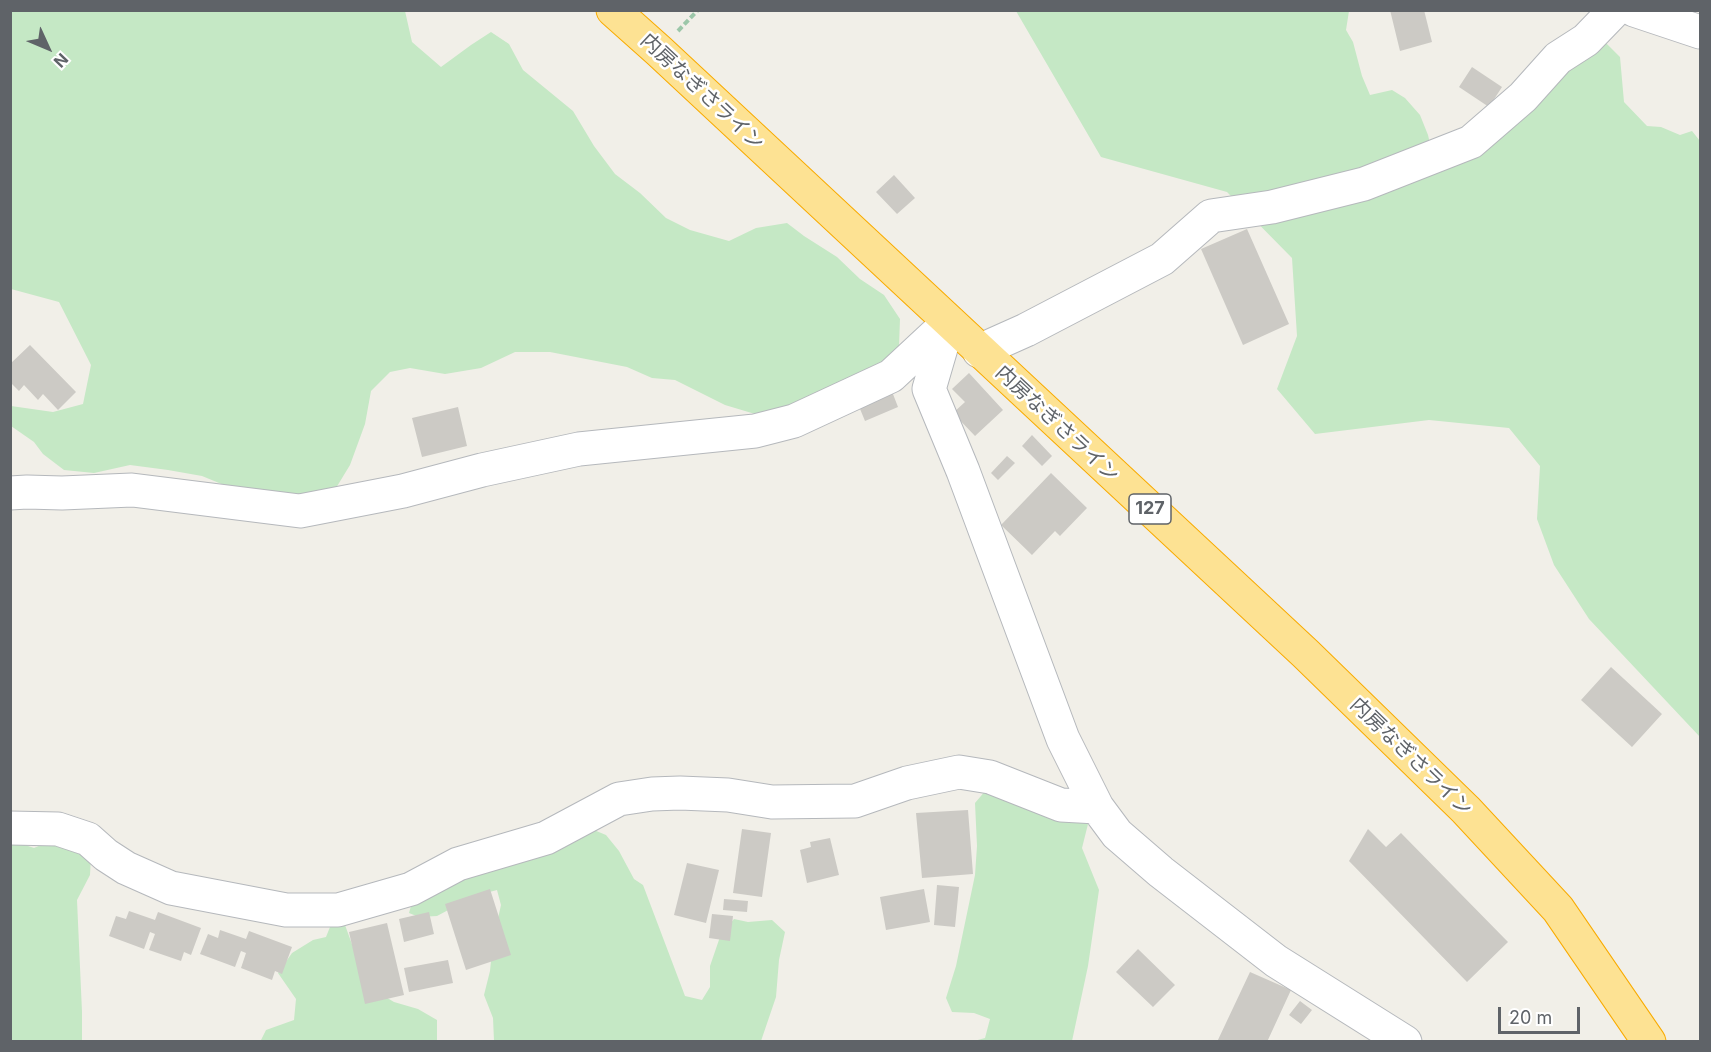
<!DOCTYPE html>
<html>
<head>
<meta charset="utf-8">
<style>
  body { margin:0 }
  #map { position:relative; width:1711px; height:1052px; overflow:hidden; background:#f1efe8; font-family:Inter,sans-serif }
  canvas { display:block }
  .frame { position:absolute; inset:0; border:12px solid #5f6368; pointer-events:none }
  .north { position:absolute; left:18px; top:18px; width:60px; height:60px; -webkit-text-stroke:4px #fff; paint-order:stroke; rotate:134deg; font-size:16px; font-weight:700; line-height:24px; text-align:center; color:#5f6368 }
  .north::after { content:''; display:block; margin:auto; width:21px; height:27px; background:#5f6368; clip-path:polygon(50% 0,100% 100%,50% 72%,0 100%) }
  .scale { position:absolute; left:1498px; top:1007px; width:82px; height:27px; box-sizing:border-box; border:3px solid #5f6368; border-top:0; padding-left:8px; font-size:18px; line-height:21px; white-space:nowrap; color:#5f6368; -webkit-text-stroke:4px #fff; paint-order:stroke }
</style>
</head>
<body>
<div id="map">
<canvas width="1711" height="1052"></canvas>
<div class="frame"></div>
<div class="north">N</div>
<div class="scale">20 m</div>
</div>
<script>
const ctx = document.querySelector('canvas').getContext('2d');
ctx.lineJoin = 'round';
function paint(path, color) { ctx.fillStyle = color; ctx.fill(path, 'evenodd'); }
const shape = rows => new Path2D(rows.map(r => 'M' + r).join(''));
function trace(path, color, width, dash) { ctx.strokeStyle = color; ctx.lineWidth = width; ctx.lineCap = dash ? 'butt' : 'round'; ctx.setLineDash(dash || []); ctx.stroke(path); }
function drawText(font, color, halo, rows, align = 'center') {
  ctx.font = font + ' Inter,"Noto Sans JP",sans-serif'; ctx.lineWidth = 5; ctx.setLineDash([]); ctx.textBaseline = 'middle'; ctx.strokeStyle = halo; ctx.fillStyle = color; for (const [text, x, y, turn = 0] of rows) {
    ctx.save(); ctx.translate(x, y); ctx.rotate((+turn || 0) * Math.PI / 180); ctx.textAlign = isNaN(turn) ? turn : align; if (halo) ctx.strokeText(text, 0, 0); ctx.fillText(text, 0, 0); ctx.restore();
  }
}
const green = shape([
  [11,11,405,11,412,42,441,67,471,45,491,32,509,44,523,70,573,111,594,146,615,174,640,193,666,218,690,230,729,241,756,228,787,223,804,236,837,257,860,279,884,295,900,319,899,346,878,374,775,420,725,405,675,380,652,378,627,367,550,352,515,352,481,368,445,374,410,368,390,372,371,391,365,424,350,465,336,488,300,504,241,492,202,476,168,470,130,465,94,473,64,470,43,454,34,442,11,426,11,406,53,412,83,404,91,365,59,302,11,289],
  [1016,11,1349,11,1346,30,1353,42,1362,76,1370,95,1392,90,1405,98,1420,115,1428,135,1433,157,1497,123,1606,43,1620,57,1624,102,1647,126,1661,127,1680,135,1692,131,1700,141,1700,737,1589,619,1554,565,1537,519,1540,466,1509,428,1429,420,1315,434,1277,389,1297,336,1292,258,1227,192,1101,157],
  [986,790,1089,820,1082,848,1099,890,1088,966,1072,1041,974,1041,985,1038,990,1019,974,1013,952,1012,946,998,956,966,975,875,977,846,975,803],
  [589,828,606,835,619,851,634,879,643,885,685,996,702,1000,710,987,710,966,721,934,734,919,748,922,772,920,785,932,779,960,776,997,761,1041,494,1041,493,1018,484,995,490,971,493,941,501,905,497,890,463,899,452,908,437,916,419,917,409,913,413,899],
  [55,839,91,856,90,875,77,900,82,1012,82,1041,11,1041,10,840,34,848],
  [345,925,361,969,374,990,394,1002,418,1009,437,1020,437,1041,260,1042,266,1030,294,1020,296,999,278,973,292,953,313,940,326,937,330,927]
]);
const building = shape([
  [1390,10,1424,10,1432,42,1400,51],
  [1472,67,1502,87,1489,107,1459,87],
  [894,175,915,198,897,214,876,192],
  [1247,229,1289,324,1243,345,1201,249],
  [30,345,76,392,58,410,43,394,38,400,24,385,19,391,10,382,10,364],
  [969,373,1003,410,975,436,953,413,965,402,952,389],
  [891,389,898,407,865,421,858,404],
  [458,407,467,446,422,457,412,418],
  [1032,435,1052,456,1042,466,1022,446],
  [1007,456,1015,463,998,480,991,473],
  [1051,473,1087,508,1060,536,1055,531,1032,555,1001,525],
  [1611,667,1662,714,1632,747,1581,700],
  [968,810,973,874,922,878,916,813],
  [742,829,771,833,762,897,733,893],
  [1368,829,1386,847,1401,833,1508,942,1467,982,1349,861],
  [830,838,839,875,807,883,800,850,811,847,810,842],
  [687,863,719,870,706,923,674,915],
  [937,885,959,887,955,927,934,925],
  [490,889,511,955,466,970,445,904],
  [924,889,930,922,886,930,880,897],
  [724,899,748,901,747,912,723,910],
  [129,911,155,920,158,912,201,928,191,955,184,952,181,961,149,950,155,934,150,932,144,949,109,936,116,916,126,919],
  [429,912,434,934,404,942,399,919],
  [712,914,733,916,730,941,709,938],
  [387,923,404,995,365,1004,349,932],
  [220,930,246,939,249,931,292,947,282,974,275,971,272,980,241,968,246,953,241,951,235,967,200,954,208,934,218,938],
  [1138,949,1175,985,1153,1007,1116,972],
  [448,960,453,983,409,992,404,968],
  [1250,972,1291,990,1267,1042,1217,1042],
  [1300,1001,1312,1010,1301,1024,1289,1015]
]);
const path = shape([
  [678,31,698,10]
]);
const street = shape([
  [1634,10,1700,32],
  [948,324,929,389,963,471,1063,739,1097,807,1117,834,1161,872,1276,961,1405,1042],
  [979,351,1026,330,1162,259,1211,216,1272,207,1364,184,1471,142,1523,97,1558,58,1586,40,1615,10],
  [10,493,27,492,62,493,132,490,300,511,403,491,482,470,579,449,755,431,794,421,891,376,949,322],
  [10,828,58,829,88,839,106,855,126,868,171,888,286,910,338,910,411,889,458,864,546,838,619,799,652,794,680,793,728,795,772,802,855,801,907,783,959,772,990,777,1061,805,1097,807]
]);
const highway = shape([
  [613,10,659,51,1306,654,1466,810,1558,909,1649,1042]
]);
const shields = [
  [1150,509,42]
];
const shieldNames = [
  ["127",1150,509]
];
const streetNames = [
  ["内房なぎさライン",702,92,43],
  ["内房なぎさライン",1057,424,43],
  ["内房なぎさライン",1411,757,44]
];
paint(green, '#c5e8c5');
paint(building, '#cccac5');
trace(street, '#b5b8bc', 35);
trace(highway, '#f9ab00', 35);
trace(path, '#9cc7a9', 4, [6, 3]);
trace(street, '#fff', 33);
trace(highway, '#fde293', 33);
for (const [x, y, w] of shields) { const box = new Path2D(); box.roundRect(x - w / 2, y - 15, w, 30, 4.5); ctx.fillStyle = '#fff'; ctx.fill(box); trace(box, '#5f6368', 1.5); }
drawText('bold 18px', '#5f6368', null, shieldNames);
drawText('20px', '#5f6368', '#fff', streetNames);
</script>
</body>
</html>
